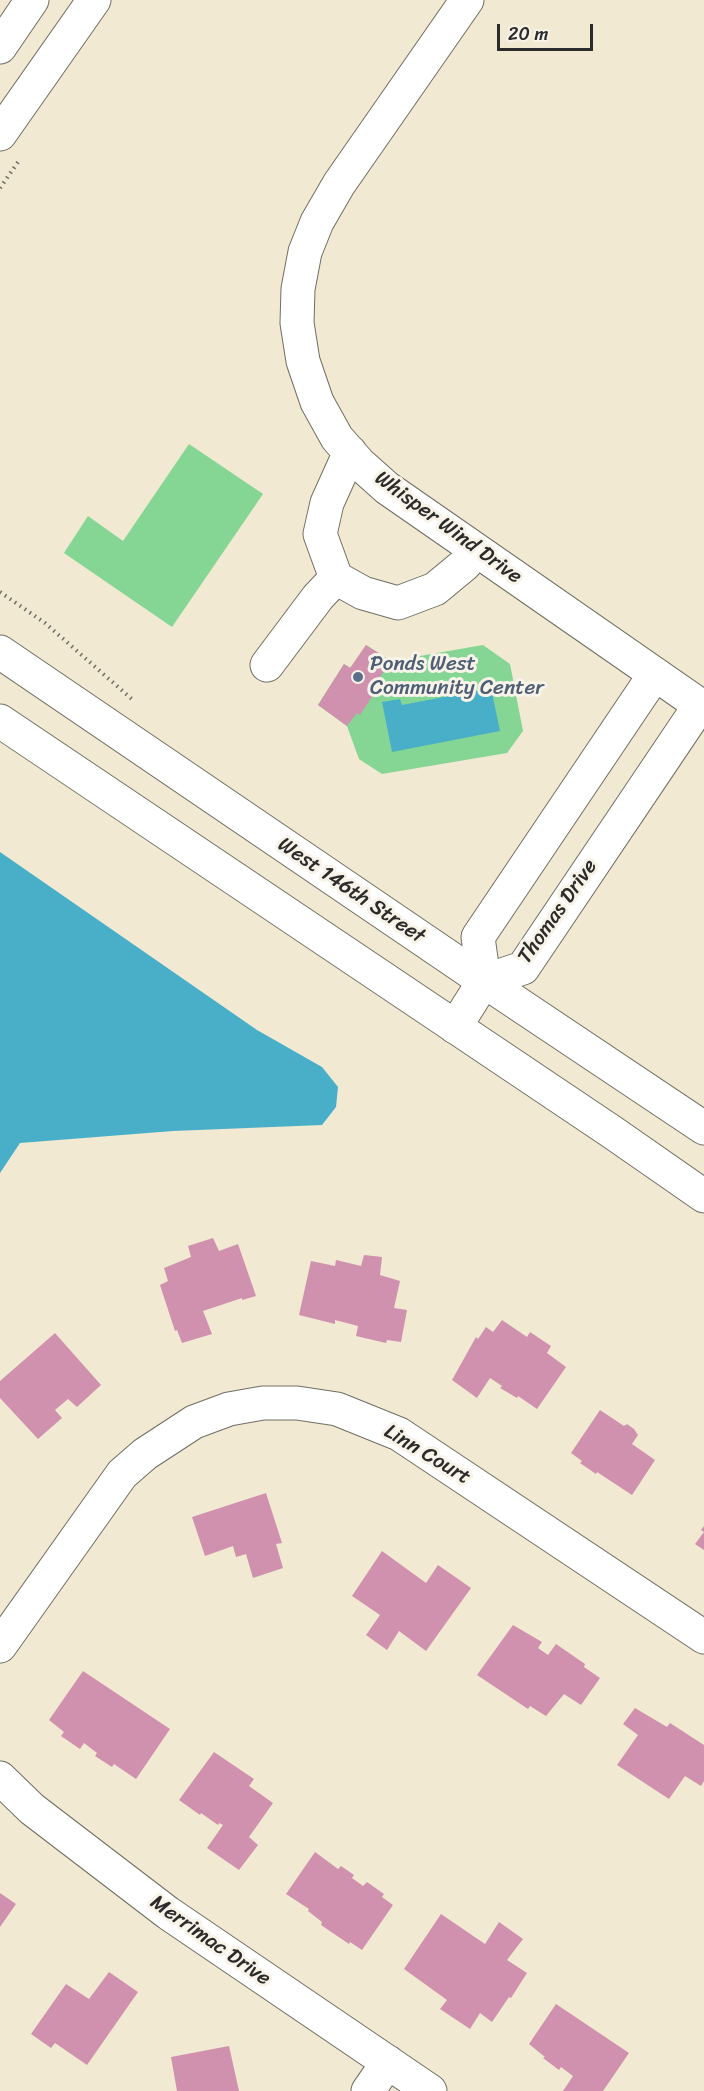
<!DOCTYPE html>
<html>
<head>
<meta charset="utf-8">
<style>
  body { margin:0 }
  #map { position:relative; width:704px; height:2091px; overflow:hidden; background:#f1e9d2; font-family:Sriracha,sans-serif }
  canvas { display:block }
  .scale { position:absolute; left:497px; top:24px; width:96px; height:27px; box-sizing:border-box; border:3px solid #2b2b2b; border-top:0; padding-left:8px; font-size:18px; line-height:21px; white-space:nowrap; color:#2b2b2b; -webkit-text-stroke:4px #f7f3e8; paint-order:stroke }
</style>
</head>
<body>
<div id="map">
<canvas width="704" height="2091"></canvas>
<div class="scale">20 m</div>
</div>
<script>
const ctx = document.querySelector('canvas').getContext('2d');
ctx.lineJoin = 'round';
function paint(path, color) { ctx.fillStyle = color; ctx.fill(path, 'evenodd'); }
const shape = rows => new Path2D(rows.map(r => 'M' + r).join(''));
function trace(path, color, width, dash) { ctx.strokeStyle = color; ctx.lineWidth = width; ctx.lineCap = dash ? 'butt' : 'round'; ctx.setLineDash(dash || []); ctx.stroke(path); }
function drawText(font, color, halo, rows, align = 'center') {
  ctx.font = font + ' Sriracha,sans-serif'; ctx.lineWidth = 6; ctx.setLineDash([]); ctx.textBaseline = 'middle'; ctx.strokeStyle = halo; ctx.fillStyle = color; for (const [text, x, y, turn = 0] of rows) {
    ctx.save(); ctx.translate(x, y); ctx.rotate((+turn || 0) * Math.PI / 180); ctx.textAlign = isNaN(turn) ? turn : align; if (halo) ctx.strokeText(text, 0, 0); ctx.fillText(text, 0, 0); ctx.restore();
  }
}
const green = shape([
  [189,444,263,494,172,627,64,553,88,516,123,541],
  [366,645,391,661,483,645,510,664,523,731,507,753,382,774,359,759,347,726,318,705,344,664,351,668]
]);
const water = shape([
  [491,688,500,731,392,752,382,702,400,699,402,705],
  [0,852,257,1030,322,1067,338,1087,336,1107,322,1125,173,1131,20,1143,0,1173]
]);
const building = shape([
  [366,645,391,661,373,687,377,689,360,715,357,713,347,726,318,705,344,664,350,668],
  [213,1238,219,1251,238,1244,256,1296,242,1300,242,1298,203,1311,212,1334,182,1343,177,1330,175,1331,160,1285,168,1281,164,1268,191,1257,188,1246],
  [364,1255,382,1257,380,1275,400,1281,394,1308,407,1310,401,1342,387,1340,386,1343,356,1336,358,1326,335,1320,335,1324,299,1315,311,1261,335,1266,336,1260,361,1266],
  [502,1320,527,1337,530,1332,551,1346,547,1353,566,1367,537,1409,518,1396,517,1398,500,1388,502,1386,490,1378,477,1398,452,1380,476,1337,478,1339,486,1327,493,1332],
  [55,1333,101,1385,77,1407,68,1399,55,1410,62,1418,38,1439,0,1398,0,1381],
  [600,1410,624,1426,627,1424,634,1429,638,1435,632,1444,655,1460,632,1495,597,1472,596,1474,580,1463,582,1461,571,1453],
  [266,1493,282,1543,276,1544,283,1568,253,1578,246,1554,236,1557,233,1546,205,1556,192,1517],
  [704,1526,704,1550,695,1544,704,1532,701,1530],
  [382,1551,426,1583,438,1565,471,1588,426,1651,399,1631,387,1650,366,1635,380,1615,352,1596],
  [513,1625,542,1642,538,1648,548,1655,556,1644,585,1664,584,1667,600,1678,581,1705,564,1694,546,1716,530,1706,528,1709,477,1675],
  [83,1671,170,1729,136,1779,114,1764,112,1767,95,1756,97,1753,84,1743,80,1749,61,1736,64,1732,49,1720],
  [635,1708,667,1727,670,1723,704,1745,704,1781,701,1786,685,1776,669,1799,617,1765,638,1735,623,1724],
  [214,1752,254,1779,249,1786,273,1803,249,1837,258,1845,239,1870,207,1848,223,1825,219,1823,218,1825,201,1813,200,1815,179,1800],
  [315,1852,338,1869,341,1866,354,1875,352,1878,363,1886,367,1882,384,1894,382,1897,393,1905,362,1950,350,1942,349,1944,321,1925,322,1922,308,1911,309,1909,286,1894],
  [0,1893,16,1904,0,1927],
  [441,1914,485,1944,499,1922,523,1939,507,1960,527,1973,511,1998,509,1997,492,2022,480,2013,470,2029,440,2009,447,2000,404,1969],
  [109,1972,138,1992,87,2065,55,2043,51,2048,31,2034,66,1984,89,1999],
  [556,2004,629,2053,603,2091,563,2091,573,2076,561,2067,559,2070,543,2058,545,2057,529,2044],
  [229,2046,239,2091,177,2091,171,2057]
]);
const path = shape([
  [0,188,18,162],
  [0,592,45,623,133,700]
]);
const minor = shape([
  [467,0,339,184,317,222,305,252,298,289,297,323,303,361,317,402,337,438,359,463,387,488,704,708],
  [0,47,32,0],
  [0,134,94,0],
  [350,452,327,503,320,534,336,578,363,593,398,603,435,589,464,565,477,551],
  [267,665,318,597,336,578],
  [484,981,478,937,655,674],
  [484,981,523,968,700,705],
  [455,1027,484,981],
  [0,1646,122,1474,145,1454,194,1422,229,1409,263,1403,297,1403,337,1409,399,1434,704,1637],
  [0,1778,32,1809,168,1913,430,2091],
  [368,2091,388,2062]
]);
const major = shape([
  [0,652,484,981,704,1128],
  [0,721,612,1132,704,1196]
]);
const markers = [
  [358,677,6,"#5c6f8a"]
];
const streetNames = [
  ["Whisper Wind Drive",448,528,36],
  ["West 146th Street",351,891,34],
  ["Thomas Drive",558,912,-55],
  ["Linn Court",427,1455,31],
  ["Merrimac Drive",210,1941,35]
];
const serviceNames = [
  ["Ponds West",370,665],
  ["Community Center",370,689]
];
paint(green, '#85d594');
paint(water, '#49afc8');
paint(building, '#d091af');
trace(minor, '#706e65', 35);
trace(major, '#706e65', 35);
trace(path, '#706e65', 4, [1.5, 4.5]);
trace(minor, '#fff', 33);
trace(major, '#fff', 33);
for (const [x, y, r, color] of markers) { const dot = new Path2D(); dot.arc(x, y, r, 0, 2 * Math.PI); ctx.fillStyle = color; ctx.fill(dot); trace(dot, '#f7f3e8', 2); }
drawText('21px', '#2b2b2b', '#f7f3e8', streetNames);
drawText('21px', '#4e5e75', '#f7f3e8', serviceNames, 'left');
</script>
</body>
</html>
